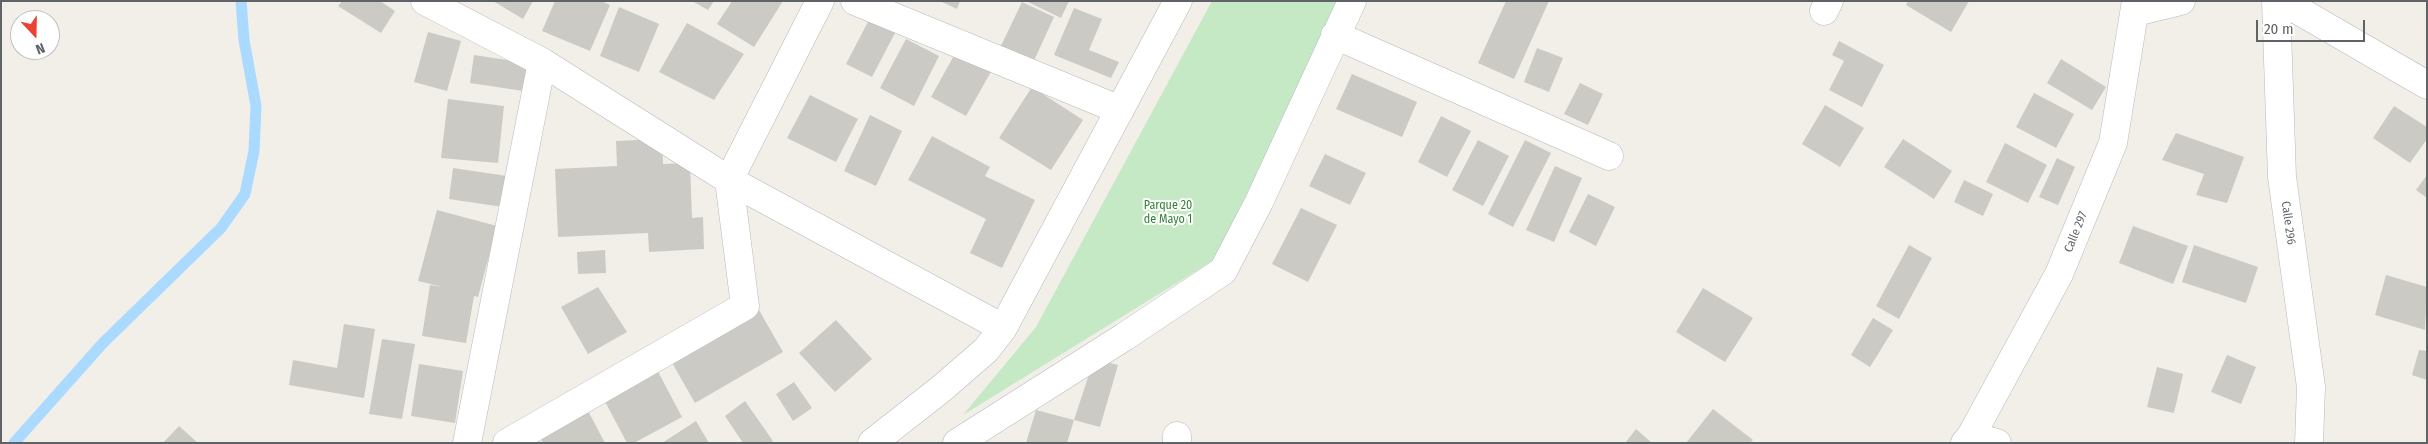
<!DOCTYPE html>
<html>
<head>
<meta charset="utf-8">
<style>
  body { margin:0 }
  #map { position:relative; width:2428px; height:444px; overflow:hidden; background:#f1efe8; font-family:"Fira Sans Condensed",sans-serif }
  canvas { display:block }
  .frame { position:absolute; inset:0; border:2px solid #5f6368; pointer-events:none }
  .north { position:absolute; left:10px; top:10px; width:50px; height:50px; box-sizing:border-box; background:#fff; border:1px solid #bfc1c3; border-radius:50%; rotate:159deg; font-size:14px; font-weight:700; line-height:20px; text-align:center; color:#5f6368 }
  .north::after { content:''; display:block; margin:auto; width:18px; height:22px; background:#ea4335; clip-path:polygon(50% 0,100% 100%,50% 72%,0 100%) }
  .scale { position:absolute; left:2256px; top:20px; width:109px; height:22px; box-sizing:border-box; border:2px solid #5f6368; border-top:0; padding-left:6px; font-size:15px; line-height:18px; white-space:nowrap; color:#5f6368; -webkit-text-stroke:4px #fff; paint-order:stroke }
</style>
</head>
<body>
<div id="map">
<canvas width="2428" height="444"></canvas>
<div class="frame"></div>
<div class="north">N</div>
<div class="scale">20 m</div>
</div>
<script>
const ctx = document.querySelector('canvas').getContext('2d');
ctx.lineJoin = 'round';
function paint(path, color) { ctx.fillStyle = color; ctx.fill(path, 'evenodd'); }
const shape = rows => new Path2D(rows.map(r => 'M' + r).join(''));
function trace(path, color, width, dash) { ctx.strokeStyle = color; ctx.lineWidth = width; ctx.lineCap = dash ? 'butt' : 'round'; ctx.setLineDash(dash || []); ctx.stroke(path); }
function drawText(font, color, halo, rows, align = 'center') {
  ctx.font = font + ' "Fira Sans Condensed",sans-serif'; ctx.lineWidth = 4; ctx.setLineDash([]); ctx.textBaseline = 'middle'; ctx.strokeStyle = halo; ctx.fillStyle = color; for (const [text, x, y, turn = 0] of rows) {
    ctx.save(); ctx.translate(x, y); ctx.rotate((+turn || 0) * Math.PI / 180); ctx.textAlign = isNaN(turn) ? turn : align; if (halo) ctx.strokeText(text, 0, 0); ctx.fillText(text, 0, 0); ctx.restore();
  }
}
const green = shape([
  [1212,1,1337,1,1287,113,1214,260,963,415,1036,327]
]);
const stream = shape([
  [14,443,103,343,221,228,245,194,254,151,256,106,244,40,241,1]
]);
const building = shape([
  [342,1,380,1,395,11,381,33,338,6],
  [493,1,533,1,523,19],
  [555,1,601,1,610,5,590,51,542,31],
  [692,1,714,1,708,10],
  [732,1,783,1,754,47,717,24],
  [940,1,960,1,957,9],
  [1026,1,1069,1,1061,18],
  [1506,1,1549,1,1514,79,1478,63],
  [1908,1,1969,1,1951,32,1906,5],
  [1022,2,1054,17,1032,65,999,50],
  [619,7,659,24,639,72,600,56],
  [1074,8,1102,19,1089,50,1119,62,1111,78,1054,55],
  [871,16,897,29,872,77,846,64],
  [687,23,744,54,714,100,659,72],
  [428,32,461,41,447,91,414,82],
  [906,39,939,56,914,106,880,88],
  [1839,41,1884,65,1862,107,1829,90,1844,61,1832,55],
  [1537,48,1563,58,1549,92,1524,82],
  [957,50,992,70,966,116,931,97],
  [474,55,534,64,530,92,470,83],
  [2061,59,2106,87,2092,110,2047,83],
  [1352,74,1417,102,1402,137,1336,109],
  [1580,83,1603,94,1588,125,1564,114],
  [1032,87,1083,120,1051,170,999,138],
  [2034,93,2074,114,2056,148,2016,127],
  [810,95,858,119,836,162,787,138],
  [448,99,504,106,498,163,441,158],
  [1825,105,1864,128,1840,167,1802,144],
  [2394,106,2427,127,2427,139,2410,163,2373,138],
  [870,115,902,131,876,186,844,171],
  [1441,116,1471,131,1447,177,1418,162],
  [2176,133,2244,157,2227,203,2196,195,2204,174,2162,160],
  [932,136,990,167,985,176,1035,200,1002,268,970,253,986,219,908,180],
  [662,139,663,164,690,163,692,218,703,217,704,249,649,252,648,233,558,237,555,169,617,166,616,141],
  [1903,139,1952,171,1934,199,1884,167],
  [1478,140,1509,156,1483,206,1452,190],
  [1525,140,1551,153,1513,227,1488,214],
  [2005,143,2047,165,2028,203,1986,182],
  [1325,154,1366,173,1350,205,1309,186],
  [2057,158,2075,167,2058,205,2039,197],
  [1555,166,1582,178,1554,242,1526,230],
  [453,168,507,176,503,207,449,199],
  [2427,175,2427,198,2416,190],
  [1964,180,1993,194,1983,216,1954,202],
  [1588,194,1615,207,1596,246,1569,232],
  [1301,208,1337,225,1308,282,1272,264],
  [437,210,497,226,478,297,474,296,466,343,422,336,430,285,443,287,418,281],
  [2133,226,2188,246,2173,284,2119,263],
  [1909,245,1932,258,1899,319,1876,306],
  [2194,245,2258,267,2246,303,2182,282],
  [605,250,606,273,578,274,577,252],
  [2386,275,2427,287,2425,330,2375,315],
  [598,287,627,332,588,354,561,307],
  [1703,288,1753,318,1725,362,1676,332],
  [759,310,783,352,695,403,671,361],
  [1873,318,1893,330,1870,367,1851,355],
  [836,320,872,359,835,392,799,353],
  [344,324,375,329,364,398,289,385,293,360,337,368],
  [382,339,415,344,402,419,369,414],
  [2419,350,2427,351,2427,380,2412,375],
  [2227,355,2256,367,2241,404,2211,392],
  [1094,359,1118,365,1100,427,1074,420],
  [419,364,463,371,455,423,411,416],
  [2157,367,2183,374,2174,413,2147,407],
  [656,368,682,417,634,443,627,443,602,396],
  [794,382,812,408,793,421,776,394],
  [745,401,773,441,770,443,743,443,725,416],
  [587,409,605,443,543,443,538,434],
  [1713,409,1753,440,1750,443,1686,443],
  [1036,410,1074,420,1067,443,1026,443],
  [696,421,709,443,662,443],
  [179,426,198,443,163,443],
  [1636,429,1652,443,1625,443]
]);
const street = shape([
  [425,1,542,62],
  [855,1,1120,110],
  [2276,1,2282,177,2311,387,2309,443],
  [2282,1,2427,85],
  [1824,11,1829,1],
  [2136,12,2181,1],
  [1335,35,1609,156],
  [1971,436,1997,443],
  [467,443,542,62,729,180,1003,328],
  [507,443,745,306,729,180,820,1],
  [872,443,941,389,986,350,1003,328,1178,1],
  [957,443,1124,337,1223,271,1259,202,1352,1],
  [1177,443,1177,436]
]);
const secondary = shape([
  [1965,443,1971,436,2059,274,2113,143,2136,1]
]);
const parkNames = [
  ["Parque 20",1168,206],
  ["de Mayo 1",1168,220]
];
const streetNames = [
  ["Calle 296",2288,223,82],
  ["Calle 297",2076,232,-68]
];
paint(green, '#c5e8c5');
trace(stream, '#aadaff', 11);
paint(building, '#cccac5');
trace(street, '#b5b8bc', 29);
trace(secondary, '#b6babf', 29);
trace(street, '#fff', 28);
trace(secondary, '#fff', 28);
drawText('12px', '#348238', '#fff', parkNames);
drawText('12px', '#5f6368', '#fff', streetNames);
</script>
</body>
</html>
